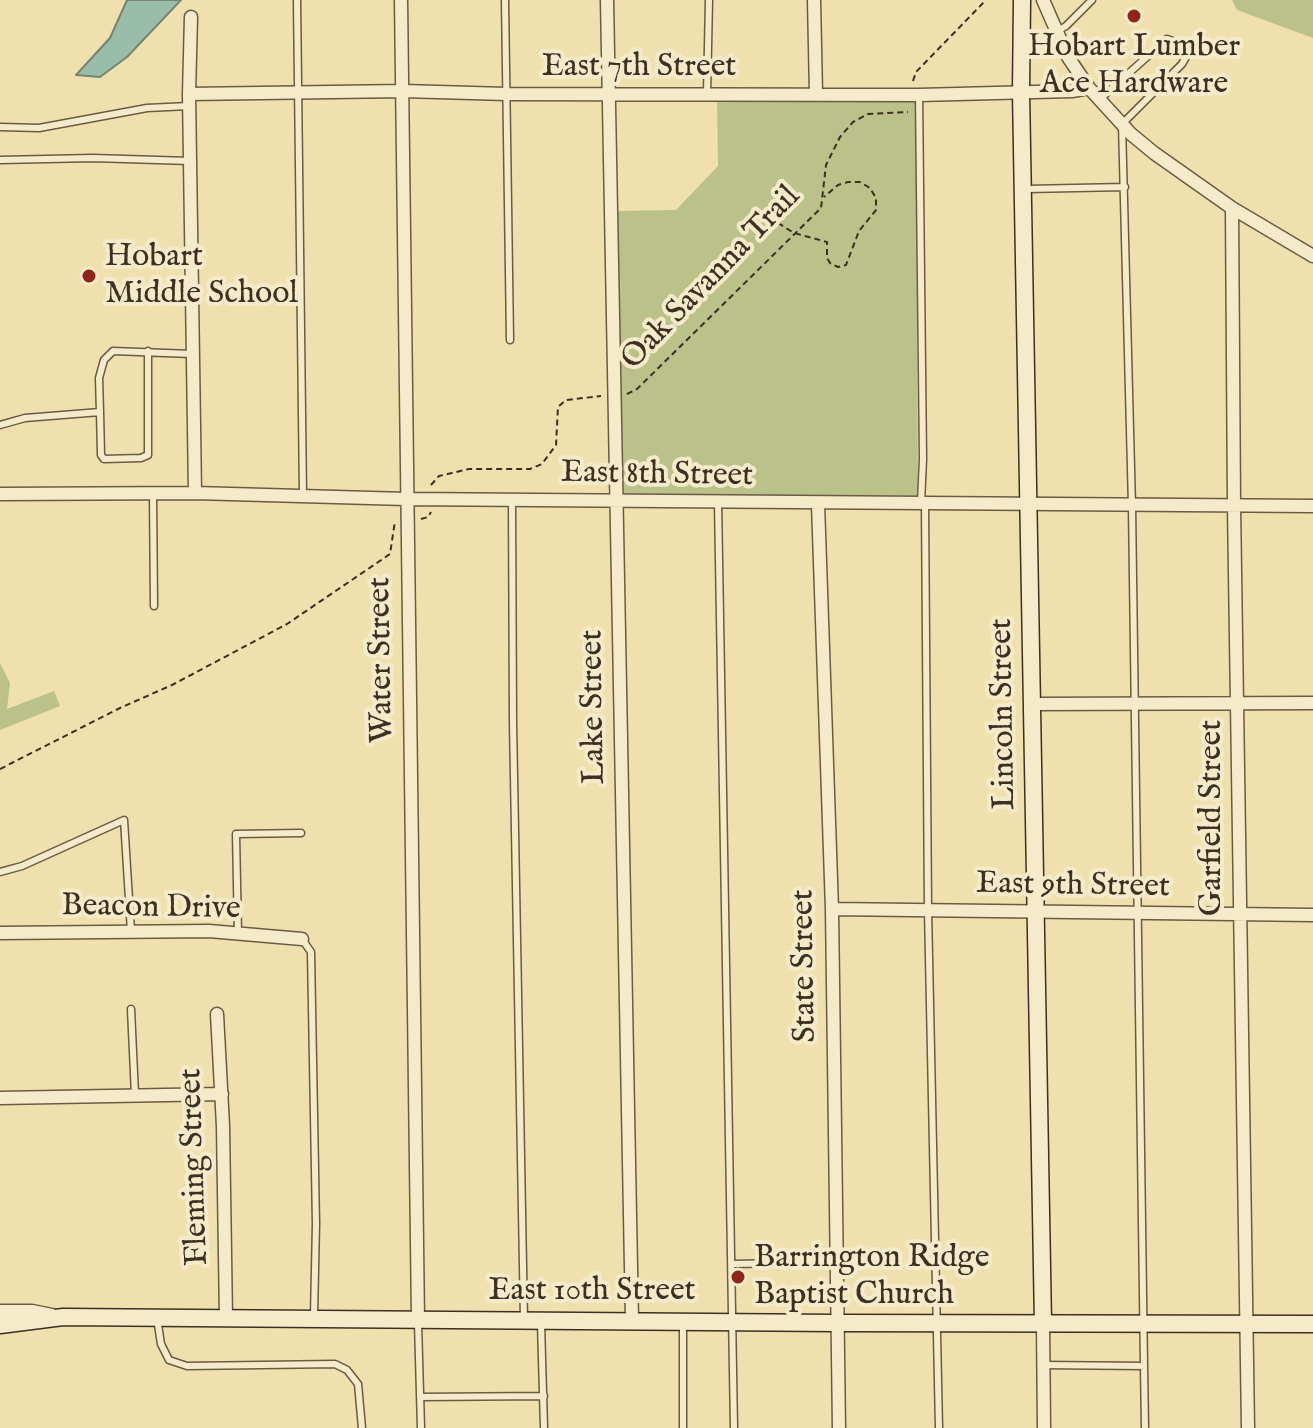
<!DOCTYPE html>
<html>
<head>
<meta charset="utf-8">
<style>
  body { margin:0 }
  canvas { display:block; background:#f0e0ad }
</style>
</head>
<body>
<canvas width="1313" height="1428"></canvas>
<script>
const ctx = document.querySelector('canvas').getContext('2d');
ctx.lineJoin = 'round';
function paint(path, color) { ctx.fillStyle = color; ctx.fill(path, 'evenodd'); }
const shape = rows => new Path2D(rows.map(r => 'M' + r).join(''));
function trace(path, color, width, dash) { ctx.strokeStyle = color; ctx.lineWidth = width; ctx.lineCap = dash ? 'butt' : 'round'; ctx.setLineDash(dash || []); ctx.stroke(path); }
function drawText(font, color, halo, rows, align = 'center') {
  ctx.font = font + ' "IM FELL English",serif'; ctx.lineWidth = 8; ctx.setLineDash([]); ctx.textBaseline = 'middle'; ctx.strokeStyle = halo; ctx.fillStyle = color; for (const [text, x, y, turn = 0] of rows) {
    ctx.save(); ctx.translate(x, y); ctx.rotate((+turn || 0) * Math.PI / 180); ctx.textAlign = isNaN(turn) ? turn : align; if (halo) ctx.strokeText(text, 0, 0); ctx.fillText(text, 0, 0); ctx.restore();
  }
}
const green = shape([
  [1232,0,1313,0,1313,38,1237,10],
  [717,99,916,100,918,500,622,498,615,211,676,210,718,166],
  [0,663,10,683,7,709,54,691,60,706,0,730]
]);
const water = shape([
  [127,0,181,0,127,57,100,77,76,75,110,38,127,0]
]);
const path = shape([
  [913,81,916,72,986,0],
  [778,223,794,233,827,242,827,258,830,263,838,267,846,265,859,231,876,210,876,198,870,188,860,182,848,182,838,185,824,197],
  [627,394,637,389,821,208,826,165,840,137,853,122,868,114,908,112],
  [431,485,439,476,469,469,530,469,542,464,556,445,558,407,566,400,601,396],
  [421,519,428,517,431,512],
  [0,769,120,708,172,685,287,624,390,554,395,521]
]);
const lane = shape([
  [297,0,303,496],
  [505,0,510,340],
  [1056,32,1066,26,1092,0],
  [707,94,709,0],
  [919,95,923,459,921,503],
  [0,127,39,128,147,108,189,106],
  [0,160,93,158,190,161],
  [1026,189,1125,187],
  [100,412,101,455,104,459,141,458,148,455,148,351],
  [0,425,25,418,100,412,99,378,104,360,113,351,192,354],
  [153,494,154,606],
  [512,500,513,722,524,1320],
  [718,502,734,1428],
  [925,504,928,910,939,1428],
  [0,872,22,866,124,820,131,931],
  [238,934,236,834,301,833],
  [302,939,311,952,316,1224,314,1315],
  [131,1009,135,1095],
  [733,1264,836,1262],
  [157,1318,161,1344,169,1360,187,1366,335,1364,347,1370,358,1384,362,1428],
  [418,1323,421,1428],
  [541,1323,544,1428],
  [683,1324,683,1428],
  [1043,1365,1144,1366,1132,506,1122,124,1182,64,1186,57,1183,47,1178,43,1167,39,1100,99],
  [1144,1366,1145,1428],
  [420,1397,544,1396]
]);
const street = shape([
  [401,0,418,1319],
  [607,0,632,1320],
  [814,0,816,93],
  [1043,0,1068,57,1089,88,1131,134,1154,153,1232,208,1313,256],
  [191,17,189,94,195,493],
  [189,94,403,91,506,94,919,95,1072,91,1089,88],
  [1232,208,1234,506,1248,1428],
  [0,494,195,493,406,499,1313,506],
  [818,504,832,909,839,1428],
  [1033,704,1313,703],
  [832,909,1313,915],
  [0,933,209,931,302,939],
  [217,1014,223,1126,226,1319],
  [0,1098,222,1094],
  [0,1311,32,1311,52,1315],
  [1043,1324,1044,1428]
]);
const secondary = shape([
  [1022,0,1021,92,1043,1324],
  [0,1325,63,1317,837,1323,1313,1324]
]);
const markers = [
  [1134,16,8,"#8f2418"],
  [89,276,8,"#8f2418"],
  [738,1277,8,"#8f2418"]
];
const poiNames = [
  ["Hobart Lumber",1134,48,"center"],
  ["Ace Hardware",1134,85,"center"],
  ["Hobart",105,258],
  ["Middle School",105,295],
  ["Barrington Ridge",754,1259],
  ["Baptist Church",754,1296]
];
const streetNames = [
  ["East 7th Street",639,68],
  ["Oak Savanna Trail",712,279,-46],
  ["East 8th Street",657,476,1],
  ["Water Street",383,660,-91],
  ["Lake Street",595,707,-91],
  ["Lincoln Street",1005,714,-91],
  ["Garfield Street",1213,818,-90],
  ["East 9th Street",1073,887,1],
  ["Beacon Drive",151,909,1],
  ["State Street",806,966,-91],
  ["Fleming Street",196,1167,-92],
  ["East 10th Street",592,1292]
];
paint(green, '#bac289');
paint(water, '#9abda9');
trace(water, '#758473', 2);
trace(lane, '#6a5b44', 9);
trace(street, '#6a5b44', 15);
trace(secondary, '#3d2f21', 19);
trace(path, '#3d2f21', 2, [6, 4]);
trace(lane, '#f5ebca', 6);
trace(street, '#f5ebca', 12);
trace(secondary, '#f5ebca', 16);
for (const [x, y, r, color] of markers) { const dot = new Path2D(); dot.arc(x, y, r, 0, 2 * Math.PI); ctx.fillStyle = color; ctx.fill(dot); trace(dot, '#f5ebca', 3); }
drawText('32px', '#3d2f21', '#f5ebca', poiNames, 'left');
drawText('32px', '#3d2f21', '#f5ebca', streetNames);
</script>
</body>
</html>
